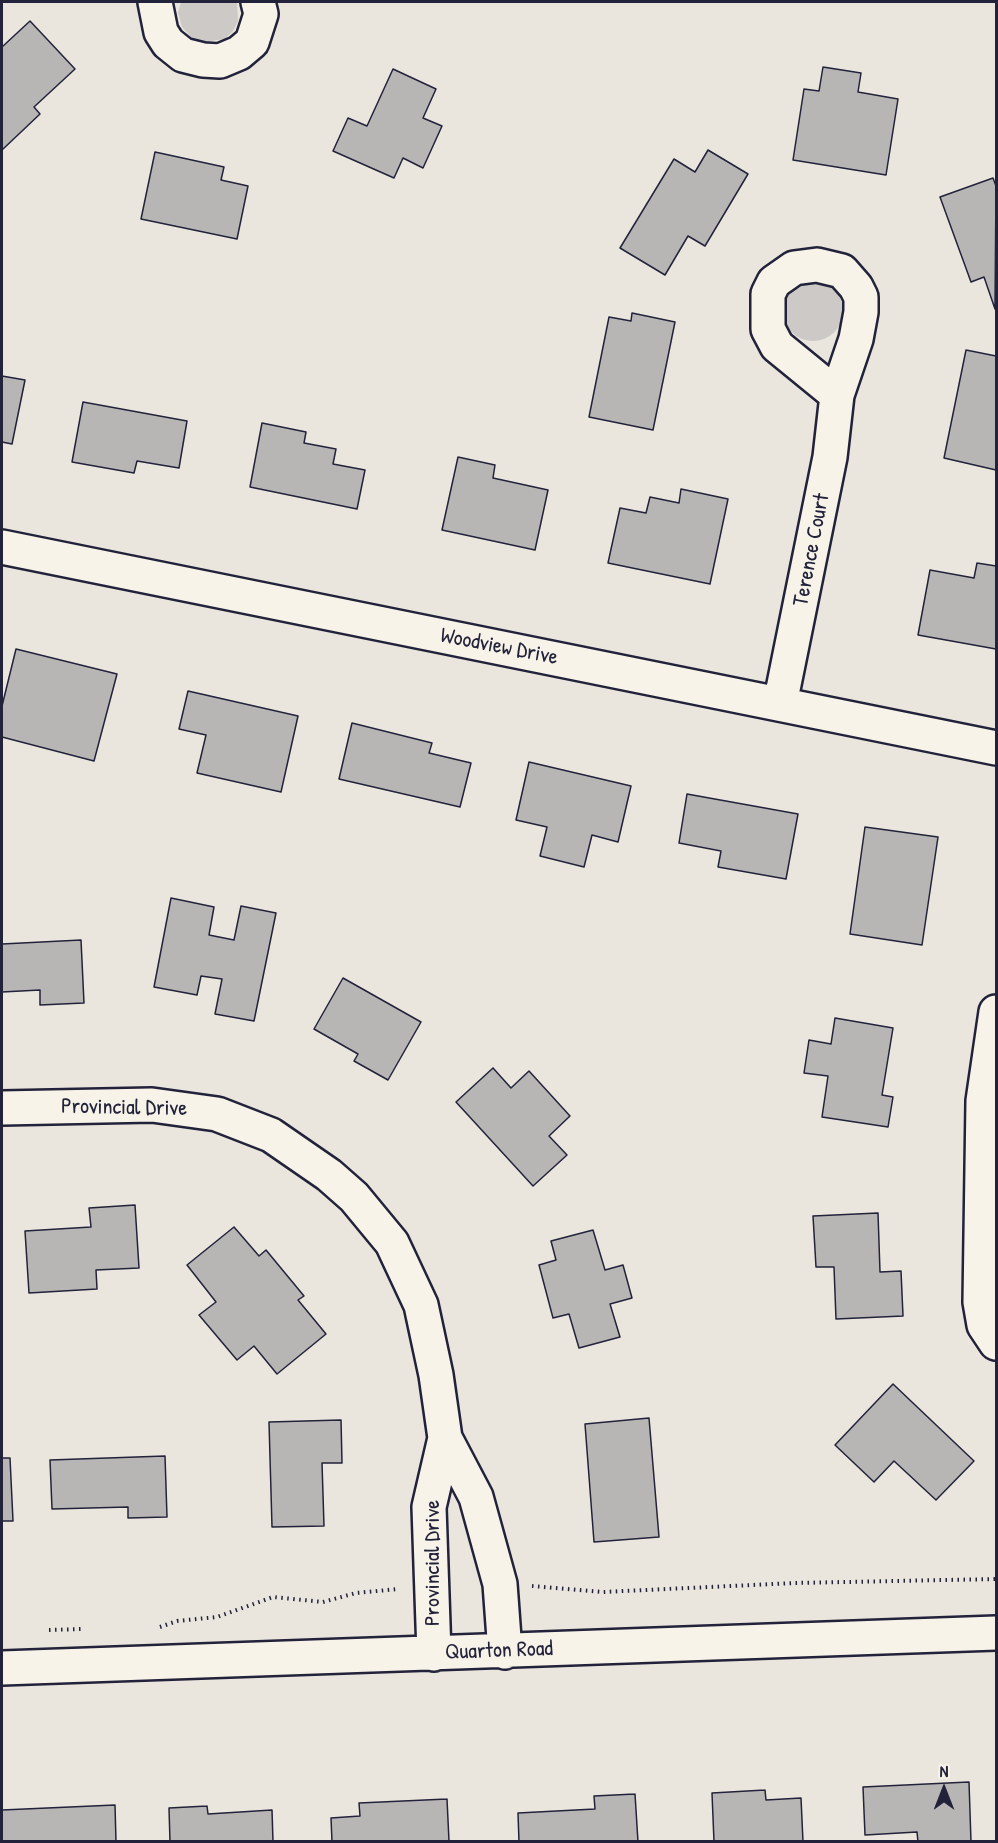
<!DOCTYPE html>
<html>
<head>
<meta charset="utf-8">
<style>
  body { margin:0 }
  #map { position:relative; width:998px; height:1843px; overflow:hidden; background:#eae6de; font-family:"Patrick Hand",sans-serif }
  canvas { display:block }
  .frame { position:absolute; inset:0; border:3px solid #22223b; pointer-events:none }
  .north { position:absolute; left:914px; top:1759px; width:60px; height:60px; -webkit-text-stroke:4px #f7f3e8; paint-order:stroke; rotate:0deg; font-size:16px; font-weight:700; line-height:24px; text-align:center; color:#22223b }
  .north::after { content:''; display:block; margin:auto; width:21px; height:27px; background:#22223b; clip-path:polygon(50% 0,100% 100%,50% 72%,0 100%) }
</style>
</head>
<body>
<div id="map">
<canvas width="998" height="1843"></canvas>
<div class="frame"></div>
<div class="north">N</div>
</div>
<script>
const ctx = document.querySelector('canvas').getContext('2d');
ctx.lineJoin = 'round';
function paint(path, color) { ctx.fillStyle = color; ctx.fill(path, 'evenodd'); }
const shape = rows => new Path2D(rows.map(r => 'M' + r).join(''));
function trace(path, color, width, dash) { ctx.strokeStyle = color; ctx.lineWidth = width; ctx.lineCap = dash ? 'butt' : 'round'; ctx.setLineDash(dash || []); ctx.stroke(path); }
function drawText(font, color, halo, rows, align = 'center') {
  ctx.font = font + ' "Patrick Hand",sans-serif'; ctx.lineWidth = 4.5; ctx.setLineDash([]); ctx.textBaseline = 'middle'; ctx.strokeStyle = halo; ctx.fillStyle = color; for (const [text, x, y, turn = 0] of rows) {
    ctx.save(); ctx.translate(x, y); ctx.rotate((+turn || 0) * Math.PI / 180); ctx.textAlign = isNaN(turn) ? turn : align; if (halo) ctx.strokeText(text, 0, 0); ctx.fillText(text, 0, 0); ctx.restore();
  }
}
const green = shape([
  [181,2,237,2,238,21,233,31,225,39,204,42,191,37,182,27,178,13],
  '783 311a30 30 0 1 1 60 0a30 30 0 1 1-60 0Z'
]);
const building = shape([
  [30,21,75,69,34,107,40,114,2,150,2,47,30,21],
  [823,67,861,73,858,92,898,99,886,175,793,160,804,89,819,91,823,67],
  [393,69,436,89,423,118,442,126,423,168,403,158,394,178,333,151,348,118,367,126,393,69],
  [708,150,748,174,705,246,688,236,665,275,620,248,674,159,695,172,708,150],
  [155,152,224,167,221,180,248,186,237,239,141,219,155,152],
  [993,178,996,186,995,309,984,277,971,282,940,197,993,178],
  [632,313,675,322,653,430,589,417,609,317,631,321,632,313],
  [966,350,996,356,996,470,944,458,966,350],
  [2,376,25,380,12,444,2,442,2,376],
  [83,402,187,421,179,468,137,461,134,473,72,462,83,402],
  [262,423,306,432,304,443,336,449,333,464,365,470,357,509,250,487,262,423],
  [458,457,495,465,493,478,548,490,535,550,442,530,458,457],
  [681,489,728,499,710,584,608,563,620,508,646,513,650,497,679,503,681,489],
  [977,563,996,566,996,649,918,635,930,570,974,578,977,563],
  [16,649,117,674,94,761,2,737,2,706,16,649],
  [188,691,298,716,281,792,197,773,206,735,179,729,188,691],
  [352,723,432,743,429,753,471,763,460,807,339,779,352,723],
  [529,762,631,786,618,842,592,835,584,867,540,856,547,827,516,820,529,762],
  [687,794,798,814,786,879,718,867,721,851,679,843,687,794],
  [865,827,938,837,922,945,850,934,865,827],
  [171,898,214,907,209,935,234,940,241,906,276,913,254,1021,215,1014,222,979,201,976,197,995,154,987,171,898],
  [81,940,84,1003,40,1005,40,990,2,992,2,944,81,940],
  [343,978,421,1022,388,1080,354,1061,358,1054,314,1029,343,978],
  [835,1018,893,1028,882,1095,893,1097,888,1127,822,1117,828,1076,804,1073,809,1040,831,1044,835,1018],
  [493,1068,511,1088,529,1071,570,1116,549,1136,567,1155,533,1186,456,1102,493,1068],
  [135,1205,139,1268,96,1270,97,1289,29,1293,25,1231,91,1227,89,1208,135,1205],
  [878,1213,880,1272,901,1271,903,1316,836,1319,834,1267,816,1267,813,1216,878,1213],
  [234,1227,259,1256,266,1250,304,1296,298,1300,326,1334,277,1374,254,1346,237,1360,199,1315,216,1302,187,1265,234,1227],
  [593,1230,605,1270,623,1265,632,1298,610,1304,620,1337,579,1348,569,1314,553,1318,539,1265,556,1260,551,1241,593,1230],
  [893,1384,974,1461,936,1500,894,1461,874,1482,835,1445,893,1384],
  [649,1418,659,1537,594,1542,585,1424,649,1418],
  [341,1420,342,1463,322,1463,324,1526,272,1527,269,1422,341,1420],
  [165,1456,167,1517,128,1518,128,1507,52,1509,50,1460,165,1456],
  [2,1458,10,1458,13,1521,2,1521,2,1458],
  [969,1782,971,1842,918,1842,917,1832,865,1835,863,1787,969,1782],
  [765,1790,766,1800,801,1798,803,1842,714,1842,712,1793,765,1790],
  [635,1794,638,1842,519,1842,518,1813,595,1809,594,1796,635,1794],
  [447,1799,449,1841,332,1842,331,1818,360,1816,359,1803,447,1799],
  [115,1805,116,1842,2,1842,2,1810,115,1805],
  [207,1806,208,1814,272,1810,273,1842,170,1842,169,1808,207,1806]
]);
const path = shape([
  [532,1586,603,1592,795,1583,996,1579],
  [160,1627,177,1621,217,1617,273,1597,323,1602,356,1593,398,1589],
  [49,1630,81,1629]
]);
const minor = shape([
  [155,2,161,32,168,43,183,55,203,60,220,61,239,53,252,42,261,14,258,2],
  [2,547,996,748],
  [780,704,830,457,837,395,856,339,861,312,861,297,856,287,842,271,817,265,794,268,774,282,768,294,768,329,777,346,837,395],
  [996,1012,983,1101,980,1302,984,1325,996,1343],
  [2,1108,152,1105,217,1114,271,1135,329,1175,354,1197,392,1243,421,1305,436,1375,445,1438,476,1497,500,1584,505,1652],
  [434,1654,429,1507,445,1438],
  [2,1668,996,1633]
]);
const streetNames = [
  ["Terence Court",812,550,-79],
  ["Woodview Drive",499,647,11],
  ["Provincial Drive",124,1108,1],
  ["Provincial Drive",433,1563,-90],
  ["Quarton Road",499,1651,-2]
];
paint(green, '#cdc9c6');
paint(building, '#b8b6b5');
trace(building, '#22223b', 1.5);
trace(minor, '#22223b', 38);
trace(path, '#22223b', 4, [1.5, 4.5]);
trace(minor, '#f7f3e8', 33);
drawText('22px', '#22223b', '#f7f3e8', streetNames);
</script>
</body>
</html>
